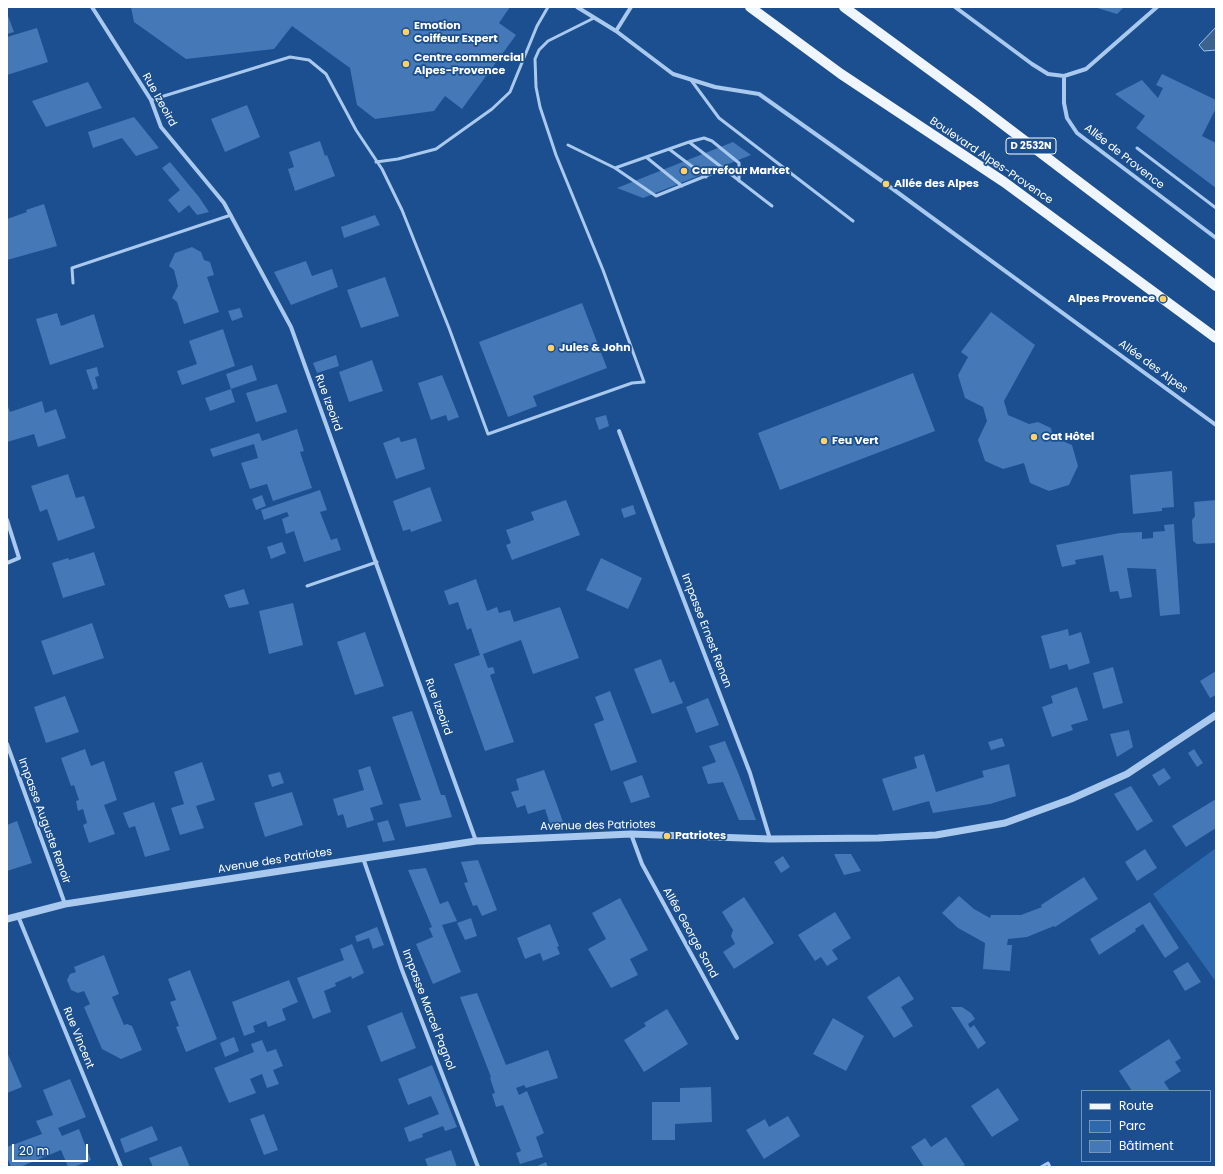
<!DOCTYPE html>
<html>
<head>
<meta charset="utf-8">
<style>
  body { margin:0 }
  #map { position:relative; width:1223px; height:1174px; overflow:hidden; background:#1b4f8f; font-family:Poppins,sans-serif }
  canvas { display:block }
  .frame { position:absolute; inset:0; border:8px solid #fff; pointer-events:none }
  .legend { position:absolute; left:1081px; top:1090px; width:130px; height:72px; box-sizing:border-box; background:#1b4f8f; border:1px solid #7695bc; margin:0; padding:5px 7px; list-style:none; font-size:12px; color:#fff }
  .legend li { display:flex; align-items:center; gap:8px; height:20px }
  .legend b { width:20px; border:1px solid #7695bc }
  .scale { position:absolute; left:12px; top:1144px; width:76px; height:18px; box-sizing:border-box; border:2px solid #fff; border-top:0; padding-left:5px; font-size:12px; line-height:14px; white-space:nowrap; color:#fff; -webkit-text-stroke:3px #1b4f8f; paint-order:stroke }
</style>
</head>
<body>
<div id="map">
<canvas width="1223" height="1174"></canvas>
<div class="frame"></div>
<ul class="legend">
<li><b style="height:5px;background:#f0f6ff"></b>Route</li>
<li><b style="height:11px;background:#2e69ad"></b>Parc</li>
<li><b style="height:11px;background:#4478b7"></b>Bâtiment</li>
</ul>
<div class="scale">20 m</div>
</div>
<script>
const ctx = document.querySelector('canvas').getContext('2d');
ctx.lineJoin = 'round';
function paint(path, color) { ctx.fillStyle = color; ctx.fill(path, 'evenodd'); }
const shape = rows => new Path2D(rows.map(r => 'M' + r).join(''));
function trace(path, color, width, dash) { ctx.strokeStyle = color; ctx.lineWidth = width; ctx.lineCap = dash ? 'butt' : 'round'; ctx.setLineDash(dash || []); ctx.stroke(path); }
function drawText(font, color, halo, rows, align = 'center') {
  ctx.font = font + ' Poppins,sans-serif'; ctx.lineWidth = 3.5; ctx.setLineDash([]); ctx.textBaseline = 'middle'; ctx.strokeStyle = halo; ctx.fillStyle = color; for (const [text, x, y, turn = 0] of rows) {
    ctx.save(); ctx.translate(x, y); ctx.rotate((+turn || 0) * Math.PI / 180); ctx.textAlign = isNaN(turn) ? turn : align; if (halo) ctx.strokeText(text, 0, 0); ctx.fillText(text, 0, 0); ctx.restore();
  }
}
const green = shape([
  [1216,848,1216,982,1153,894]
]);
const water = shape([
  [1216,27,1216,50,1204,51,1199,45,1216,27]
]);
const building = shape([
  [131,7,510,7,499,23,516,35,462,109,445,96,434,111,375,119,357,105,350,68,292,26,274,49,186,59,134,22],
  [1094,7,1124,7,1117,14],
  [7,13,14,32,7,34],
  [37,28,48,62,7,75,7,37],
  [1162,74,1216,100,1216,108,1202,136,1216,143,1216,188,1136,128,1145,116,1115,94,1142,80,1158,98,1163,88,1156,85],
  [88,82,102,108,46,127,32,101],
  [247,105,260,137,225,152,211,119],
  [134,117,159,148,136,156,122,138,93,148,88,132],
  [320,141,325,156,327,155,335,176,295,191,288,169,294,167,289,152],
  [733,142,751,155,643,198,617,188],
  [170,162,199,197,209,212,197,215,189,205,179,213,168,200,180,190,162,168],
  [44,204,57,246,7,260,7,219,27,212,26,210],
  [375,215,380,225,344,238,341,227],
  [192,247,201,252,204,260,210,262,214,275,207,277,219,312,184,324,177,302,172,298,178,286,174,270,169,266,175,253],
  [306,261,312,276,332,269,338,287,291,305,274,272],
  [385,277,399,316,361,328,347,290],
  [582,303,607,368,533,396,537,406,508,417,479,342],
  [240,308,243,317,232,321,228,311],
  [991,312,1035,345,1004,401,1008,415,1029,424,1038,422,1051,428,1053,437,1072,445,1078,466,1069,485,1049,491,1030,483,1024,463,1003,469,985,461,978,440,987,421,983,407,965,398,958,375,968,357,961,352],
  [57,313,61,326,94,314,104,347,50,365,36,319],
  [223,329,235,366,182,385,177,371,197,364,189,341],
  [336,355,339,366,317,373,313,363],
  [372,360,383,391,349,402,339,372],
  [252,365,257,380,231,389,235,402,210,411,205,398,231,389,226,374],
  [97,367,99,376,95,377,98,388,93,390,86,370],
  [913,373,935,431,780,490,758,433],
  [442,375,459,417,448,421,446,415,431,420,418,383],
  [277,384,287,412,256,422,246,393],
  [42,401,45,413,56,409,66,438,38,447,34,434,7,442,7,404,10,412],
  [606,415,609,426,599,430,595,418],
  [297,429,304,451,300,452,312,488,273,501,267,484,250,489,241,463,258,458,254,444,213,457,210,449,259,433,262,441],
  [399,437,401,442,416,438,425,469,396,479,383,443],
  [1172,471,1174,507,1162,508,1162,511,1133,514,1130,475],
  [68,474,76,498,84,496,95,528,58,541,47,509,40,512,31,486],
  [430,487,442,521,411,532,410,529,403,531,393,501],
  [320,490,327,510,320,512,331,540,337,538,341,550,304,562,294,531,286,534,282,519,289,516,287,512,264,520,261,510],
  [262,495,266,506,256,510,252,499],
  [566,500,580,535,512,560,506,545,511,543,506,530,534,520,531,512],
  [1216,500,1216,543,1197,544,1193,541,1192,520,1195,516,1194,502],
  [633,505,636,514,624,518,621,509],
  [1174,524,1180,614,1160,616,1156,569,1127,568,1132,597,1120,599,1118,591,1110,592,1103,555,1075,560,1076,564,1062,567,1056,545,1120,533,1142,532,1142,539,1153,538,1153,532,1165,531,1164,525],
  [282,542,286,553,271,559,267,547],
  [94,552,105,585,63,598,52,563,68,558,69,560],
  [601,558,642,578,628,609,586,590],
  [476,579,487,611,497,607,499,613,510,610,514,622,560,607,579,658,533,674,521,640,483,654,488,668,493,667,495,673,490,675,514,742,485,751,454,664,480,655,471,628,467,630,458,602,449,605,444,591],
  [244,589,249,604,229,608,224,595],
  [293,603,303,645,269,654,259,611],
  [92,623,104,658,53,675,41,641],
  [1068,629,1069,636,1081,632,1090,663,1069,670,1067,664,1050,669,1041,636],
  [365,632,384,686,355,695,337,642],
  [661,659,670,683,674,681,683,703,652,714,634,669],
  [1113,667,1123,703,1103,709,1093,673],
  [1216,671,1216,695,1210,698,1200,681],
  [1077,687,1088,720,1071,725,1073,730,1052,737,1042,707,1053,703,1051,696],
  [610,691,637,762,611,771,594,724,604,720,595,697],
  [65,696,79,732,46,743,34,707],
  [708,698,719,725,696,733,686,707],
  [412,711,441,795,445,795,452,817,406,827,399,804,421,800,392,717],
  [1129,730,1133,747,1117,757,1110,734],
  [1002,738,1005,746,991,750,988,742],
  [725,741,739,775,756,820,739,820,723,782,708,784,702,767,716,762,709,746],
  [85,749,91,766,104,761,117,800,104,805,115,834,89,843,83,825,87,823,83,809,78,811,76,801,79,800,74,785,71,786,61,758],
  [1194,749,1203,763,1197,767,1188,753],
  [924,754,936,792,984,777,982,771,1009,764,1016,796,990,804,933,813,929,801,893,811,882,779,917,768,914,757],
  [202,762,215,800,196,806,204,828,180,835,171,808,184,804,174,772],
  [370,766,383,804,370,808,374,820,347,828,343,814,338,816,333,799,364,790,358,770],
  [1164,768,1171,778,1159,786,1152,775],
  [544,770,557,805,563,822,550,824,545,809,528,814,525,805,517,808,511,792,519,790,516,779],
  [280,772,284,783,272,787,268,775],
  [642,775,650,797,631,803,623,782],
  [1131,786,1153,821,1137,831,1114,794],
  [292,792,303,825,265,837,254,803],
  [1216,799,1216,828,1186,847,1172,826],
  [154,802,170,850,145,857,135,826,129,828,123,813],
  [388,820,395,840,383,842,377,823],
  [17,821,32,863,7,871,7,825],
  [1145,849,1157,868,1137,881,1125,862],
  [834,854,851,854,861,871,844,875],
  [783,856,790,867,781,873,774,862],
  [478,860,497,910,482,916,477,905,473,906,464,883,468,882,461,862],
  [426,868,440,904,448,901,457,921,442,925,461,972,433,984,416,944,433,937,429,928,432,927,408,870],
  [1084,877,1098,899,1055,927,1054,926,1027,937,1008,939,1007,945,1012,945,1010,971,983,969,985,943,958,928,942,913,959,896,974,909,990,918,991,915,1021,915,1042,907,1041,905],
  [744,897,774,943,734,969,723,952,735,944,731,936,733,930,722,912],
  [620,898,648,950,630,959,638,975,611,988,588,949,606,939,592,913],
  [1150,902,1179,948,1165,958,1143,924,1135,929,1136,931,1099,955,1090,939],
  [835,912,851,938,832,950,838,959,827,966,821,957,815,961,798,935],
  [471,918,477,936,465,940,457,923],
  [550,924,559,946,557,947,560,954,543,961,540,953,525,959,517,938],
  [377,927,384,945,373,949,369,938,357,942,355,936],
  [352,944,364,973,352,979,351,976,335,983,336,986,324,991,331,1012,313,1019,297,978,344,960,340,949],
  [104,955,119,994,112,997,124,1025,127,1024,132,1026,142,1050,121,1059,102,1049,84,1007,90,1004,84,991,78,993,71,990,67,980,70,974,76,972,74,967],
  [1188,962,1201,982,1185,991,1173,971],
  [190,970,217,1039,186,1052,176,1027,179,1026,170,1002,176,1000,168,979],
  [899,976,914,999,901,1007,913,1026,894,1038,867,997],
  [289,980,298,1002,282,1009,286,1020,268,1027,266,1021,253,1026,255,1032,244,1036,232,1002],
  [477,993,506,1065,548,1050,558,1078,526,1088,524,1085,516,1088,519,1095,527,1091,544,1133,536,1137,543,1157,520,1164,516,1153,521,1151,503,1105,496,1107,492,1094,495,1093,490,1078,491,1077,460,997],
  [951,1007,962,1007,971,1013,975,1019,968,1024,970,1028,974,1025,986,1043,978,1049],
  [667,1009,688,1044,644,1072,624,1040,646,1026,644,1023],
  [402,1012,416,1048,381,1062,367,1026],
  [833,1018,864,1036,846,1071,813,1054],
  [234,1037,239,1051,225,1057,220,1043],
  [1169,1039,1181,1058,1175,1062,1181,1071,1164,1082,1170,1091,1132,1091,1119,1071],
  [262,1040,267,1052,276,1049,283,1066,273,1070,279,1084,267,1088,262,1074,250,1079,256,1093,229,1103,214,1068,254,1052,251,1044],
  [7,1052,22,1087,7,1093],
  [432,1065,457,1127,445,1131,443,1126,422,1134,423,1137,409,1142,404,1128,439,1114,431,1096,408,1105,398,1079],
  [70,1079,86,1117,58,1128,62,1136,79,1129,91,1160,74,1167,68,1167,61,1150,20,1167,11,1167,7,1157,7,1147,42,1134,36,1121,53,1115,43,1090],
  [711,1087,712,1122,675,1124,675,1140,652,1140,652,1102,680,1102,680,1088],
  [998,1088,1019,1120,992,1137,971,1106],
  [264,1114,278,1150,264,1155,250,1119],
  [788,1116,800,1136,764,1159,746,1130,765,1119,769,1127],
  [152,1126,158,1140,125,1153,120,1139],
  [946,1137,965,1165,961,1167,924,1167,911,1147,925,1138,931,1147],
  [181,1146,190,1167,153,1167,149,1158],
  [451,1150,457,1167,428,1167,425,1159],
  [546,1162,548,1167,535,1167]
]);
const service = shape([
  [691,80,719,118,853,221],
  [151,100,290,57,309,60,326,74,356,130,382,169,402,210,449,328,488,434,632,383,644,382,603,270,556,155,540,107,536,87,535,59,539,50,548,41,594,18],
  [689,142,704,138,712,141,739,163,739,181],
  [568,145,615,168,689,142,772,206],
  [1137,148,1216,208],
  [669,149,706,177],
  [646,157,682,186],
  [376,162,398,159,436,149,492,109,510,92,537,26,548,7],
  [615,168,656,196,723,169],
  [73,283,72,268,231,215],
  [307,586,377,562],
  [1041,1167,1048,1163,1050,1167]
]);
const minor = shape([
  [92,7,151,100,161,127,224,203,291,327,476,841],
  [577,7,616,31,673,74,715,87,759,94,886,184,1216,425],
  [955,7,1032,64,1048,74,1064,76,1086,69,1157,7],
  [616,31,631,7],
  [1064,76,1064,103,1067,118,1077,133,1216,238],
  [619,431,750,773,770,839],
  [7,520,19,558,7,563],
  [7,744,65,904],
  [631,834,642,864,737,1038],
  [363,858,402,970,478,1167],
  [18,916,121,1167]
]);
const tertiary = shape([
  [7,919,65,904,476,841,631,834,770,839,878,838,936,835,1005,823,1071,799,1127,774,1216,715]
]);
const primary = shape([
  [750,7,841,74,1004,182,1216,338],
  [844,7,975,103,1216,286]
]);
const markers = [
  [406,32,4,"#ffd166"],
  [406,64,4,"#ffd166"],
  [684,171,4,"#ffd166"],
  [886,184,4,"#ffd166"],
  [1163,299,4,"#ffd166"],
  [551,348,4,"#ffd166"],
  [1034,437,4,"#ffd166"],
  [824,441,4,"#ffd166"],
  [667,836,4,"#ffd166"]
];
const shields = [
  [1031,146,50]
];
const shieldNames = [
  ["D 2532N",1031,146]
];
const poiNames = [
  ["Emotion",414,26],
  ["Coiffeur Expert",414,39],
  ["Centre commercial",414,58],
  ["Alpes-Provence",414,71],
  ["Carrefour Market",692,171],
  ["Allée des Alpes",894,184],
  ["Alpes Provence",1155,299,"right"],
  ["Jules & John",559,348],
  ["Cat Hôtel",1042,437],
  ["Feu Vert",832,441],
  ["Patriotes",675,836]
];
const streetNames = [
  ["Rue Izeoird",159,100,61],
  ["Allée de Provence",1124,157,38],
  ["Boulevard Alpes-Provence",991,161,34],
  ["Allée des Alpes",1153,367,36],
  ["Rue Izeoird",328,403,70],
  ["Impasse Ernest Renan",706,631,69],
  ["Rue Izeoird",438,707,70],
  ["Impasse Auguste Renoir",44,821,70],
  ["Avenue des Patriotes",598,826,-1],
  ["Avenue des Patriotes",275,861,-9],
  ["Allée George Sand",690,933,61],
  ["Impasse Marcel Pagnol",428,1010,69],
  ["Rue Vincent",78,1038,68]
];
paint(green, '#2e69ad');
paint(water, '#3c6290');
trace(water, '#9cc4f0', 1);
paint(building, '#4478b7');
trace(service, '#a9c9ee', 3);
trace(minor, '#a9c9ee', 4);
trace(tertiary, '#a9c9ee', 7);
trace(primary, '#f0f6ff', 10);
for (const [x, y, r, color] of markers) { const dot = new Path2D(); dot.arc(x, y, r, 0, 2 * Math.PI); ctx.fillStyle = color; ctx.fill(dot); trace(dot, '#1b4f8f', 1.5); }
for (const [x, y, w] of shields) { const box = new Path2D(); box.roundRect(x - w / 2, y - 8, w, 16, 3); ctx.fillStyle = '#1b4f8f'; ctx.fill(box); trace(box, '#fff', 1); }
drawText('bold 10px', '#fff', null, shieldNames);
drawText('bold 11px', '#fff', '#1b4f8f', poiNames, 'left');
drawText('11px', '#fff', '#1b4f8f', streetNames);
</script>
</body>
</html>
